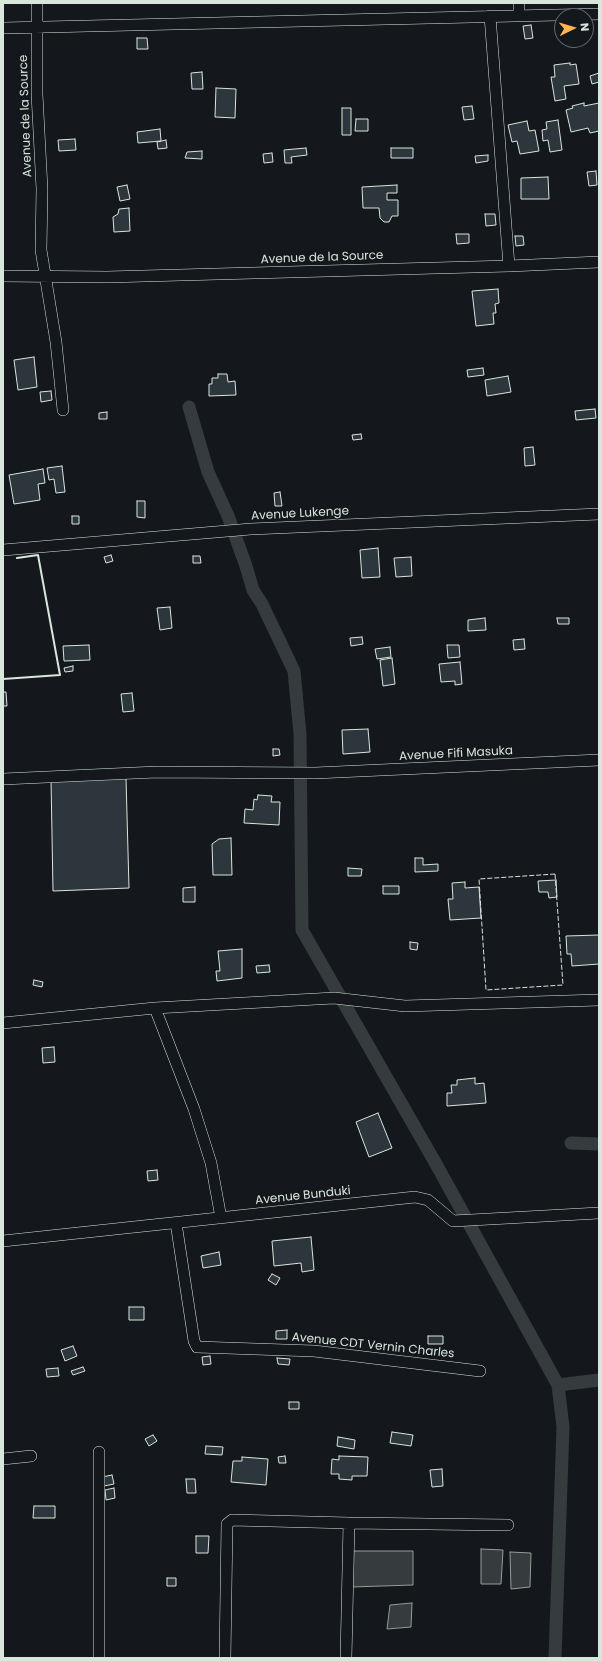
<!DOCTYPE html>
<html>
<head>
<meta charset="utf-8">
<style>
  body { margin:0 }
  #map { position:relative; width:602px; height:1661px; overflow:hidden; background:#14181c; font-family:Poppins,sans-serif }
  canvas { display:block }
  .frame { position:absolute; inset:0; border:4px solid #d8e6dc; pointer-events:none }
  .north { position:absolute; left:554px; top:8px; width:40px; height:40px; box-sizing:border-box; background:#14181c; border:1px solid #626a69; border-radius:50%; rotate:85deg; font-size:11px; font-weight:700; line-height:16px; text-align:center; color:#d8e6dc }
  .north::after { content:''; display:block; margin:auto; width:14px; height:18px; background:#ffb74d; clip-path:polygon(50% 0,100% 100%,50% 72%,0 100%) }
</style>
</head>
<body>
<div id="map">
<canvas width="602" height="1661"></canvas>
<div class="frame"></div>
<div class="north">N</div>
</div>
<script>
const ctx = document.querySelector('canvas').getContext('2d');
ctx.lineJoin = 'round';
function paint(path, color) { ctx.fillStyle = color; ctx.fill(path, 'evenodd'); }
const shape = rows => new Path2D(rows.map(r => 'M' + r).join(''));
function trace(path, color, width, dash) { ctx.strokeStyle = color; ctx.lineWidth = width; ctx.lineCap = dash ? 'butt' : 'round'; ctx.setLineDash(dash || []); ctx.stroke(path); }
function drawText(font, color, halo, rows, align = 'center') {
  ctx.font = font + ' Poppins,sans-serif'; ctx.lineWidth = 3; ctx.setLineDash([]); ctx.textBaseline = 'middle'; ctx.strokeStyle = halo; ctx.fillStyle = color; for (const [text, x, y, turn = 0] of rows) {
    ctx.save(); ctx.translate(x, y); ctx.rotate((+turn || 0) * Math.PI / 180); ctx.textAlign = isNaN(turn) ? turn : align; if (halo) ctx.strokeText(text, 0, 0); ctx.fillText(text, 0, 0); ctx.restore();
  }
}
const water = shape([
  [481,1549,503,1550,501,1584,481,1584,481,1549],
  [352,1551,413,1551,413,1585,351,1587,352,1551],
  [510,1552,531,1553,530,1587,511,1589,510,1552],
  [412,1603,411,1627,387,1629,390,1605,412,1603]
]);
const canal = shape([
  [189,407,208,472,228,516,246,566,253,590,262,604,294,671,300,734,302,930,436,1164,558,1385,563,1427,555,1658],
  [571,1143,599,1144],
  [558,1385,599,1380]
]);
const building = shape([
  [531,25,533,38,525,39,523,26,531,25],
  [137,38,147,38,148,49,137,49,137,38],
  [570,63,570,65,576,64,579,84,564,86,566,99,555,101,551,77,555,77,554,65,570,63],
  [202,72,203,89,192,89,191,73,202,72],
  [599,73,599,82,592,84,590,76,599,73],
  [216,88,236,89,235,118,215,117,216,88],
  [584,103,584,106,599,103,599,131,590,133,588,128,571,132,566,110,573,108,572,106,584,103],
  [472,106,474,119,464,120,462,107,472,106],
  [342,108,351,108,351,135,342,135,342,108],
  [356,119,368,119,368,131,355,131,356,119],
  [558,120,562,150,550,152,548,140,543,141,542,130,547,129,546,122,558,120],
  [527,121,529,131,535,130,539,151,520,154,517,141,512,142,508,125,527,121],
  [160,129,161,141,138,143,137,132,160,129],
  [75,139,76,150,59,151,58,140,75,139],
  [166,140,167,148,158,149,157,142,166,140],
  [306,148,307,155,291,157,292,163,285,163,284,150,306,148],
  [391,148,413,148,413,158,391,158,391,148],
  [202,151,202,159,185,158,187,152,202,151],
  [272,153,273,162,264,163,263,154,272,153],
  [488,155,488,161,476,163,475,156,488,155],
  [596,171,597,185,589,186,587,172,596,171],
  [548,177,549,199,521,199,521,178,548,177],
  [127,185,130,199,120,201,117,187,127,185],
  [397,185,397,193,387,193,387,200,398,200,398,216,392,216,389,222,384,222,380,218,379,208,363,208,362,187,397,185],
  [129,208,130,231,114,232,113,217,118,214,119,209,129,208],
  [485,214,495,214,496,225,486,226,485,214],
  [456,234,469,234,469,243,457,244,456,234],
  [515,236,523,236,524,245,516,246,515,236],
  [498,289,499,303,495,304,496,313,493,313,494,324,476,326,472,291,498,289],
  [34,357,37,387,18,390,14,360,34,357],
  [483,368,484,375,468,377,467,370,483,368],
  [218,374,227,374,228,382,235,381,236,395,209,396,209,384,212,384,212,378,218,378,218,374],
  [508,376,511,392,487,396,485,380,508,376],
  [51,391,52,400,41,402,40,392,51,391],
  [595,409,596,418,576,420,575,411,595,409],
  [107,412,107,419,99,419,99,413,107,412],
  [361,434,362,439,353,440,352,435,361,434],
  [533,447,535,465,525,466,524,448,533,447],
  [62,466,65,492,56,493,54,479,49,480,47,468,62,466],
  [43,469,45,483,38,484,40,500,14,504,9,475,43,469],
  [280,492,282,506,275,506,274,493,280,492],
  [137,501,145,501,145,518,137,517,137,501],
  [72,516,79,516,79,524,72,524,72,516],
  [378,548,380,577,362,578,360,550,378,548],
  [111,555,113,561,106,563,104,557,111,555],
  [193,556,200,556,201,563,193,563,193,556],
  [411,557,412,576,396,577,394,558,411,557],
  [170,607,172,628,160,630,157,608,170,607],
  [485,618,486,630,468,631,468,620,485,618],
  [557,618,569,618,569,624,558,624,557,618],
  [362,637,363,644,351,646,350,638,362,637],
  [524,639,525,649,514,650,513,640,524,639],
  [89,645,90,660,64,661,63,646,89,645],
  [447,645,459,645,460,657,448,658,447,645],
  [390,647,391,657,377,659,375,649,390,647],
  [392,658,395,684,383,686,380,660,392,658],
  [460,662,462,684,455,685,455,681,441,682,439,664,460,662],
  [73,666,73,671,65,672,64,668,73,666],
  [3,692,6,692,7,706,3,706,3,692],
  [132,693,134,711,123,712,121,694,132,693],
  [368,729,370,752,343,754,342,730,368,729],
  [273,749,279,749,280,755,273,756,273,749],
  [126,778,129,888,53,891,51,779,126,778],
  [258,795,272,796,271,802,280,802,279,825,244,823,245,809,253,810,254,799,257,800,258,795],
  [231,838,232,875,213,875,212,844,219,839,231,838],
  [415,858,423,858,423,865,438,864,438,871,415,872,415,858],
  [348,868,362,869,361,876,348,876,348,868],
  [556,880,557,897,549,898,548,892,539,892,538,881,556,880],
  [465,882,465,888,479,887,481,918,450,920,448,899,453,899,452,883,465,882],
  [383,886,399,886,399,894,383,894,383,886],
  [195,887,195,902,183,902,183,888,195,887],
  [599,935,599,964,572,966,571,954,567,954,566,936,599,935],
  [410,942,418,943,417,950,410,949,410,942],
  [242,949,242,978,217,981,216,971,220,971,218,951,242,949],
  [269,965,270,972,257,973,256,966,269,965],
  [34,980,43,982,42,987,33,985,34,980],
  [54,1047,55,1062,43,1063,42,1048,54,1047],
  [475,1078,475,1084,484,1083,486,1103,447,1106,447,1093,452,1093,451,1085,457,1085,457,1080,475,1078],
  [378,1113,392,1148,369,1157,356,1122,378,1113],
  [157,1170,158,1180,148,1181,147,1171,157,1170],
  [311,1237,314,1270,302,1272,301,1263,274,1266,272,1241,311,1237],
  [219,1252,221,1265,203,1268,201,1256,219,1252],
  [272,1274,280,1278,276,1285,268,1280,272,1274],
  [129,1307,144,1307,144,1320,129,1320,129,1307],
  [287,1330,287,1339,276,1339,276,1331,287,1330],
  [428,1336,443,1336,443,1344,428,1344,428,1336],
  [73,1346,77,1356,65,1361,61,1350,73,1346],
  [210,1356,211,1364,203,1365,202,1357,210,1356],
  [277,1358,290,1359,289,1365,278,1364,277,1358],
  [83,1367,85,1371,73,1375,71,1371,83,1367],
  [58,1368,59,1376,47,1377,46,1369,58,1368],
  [289,1402,299,1402,299,1409,289,1409,289,1402],
  [392,1432,413,1435,411,1446,390,1443,392,1432],
  [153,1435,157,1441,149,1446,145,1439,153,1435],
  [338,1437,355,1440,354,1449,337,1446,338,1437],
  [206,1446,223,1447,222,1455,205,1454,206,1446],
  [285,1456,286,1463,279,1463,278,1457,285,1456],
  [339,1456,368,1457,367,1476,352,1476,352,1480,339,1479,339,1474,331,1474,332,1459,339,1460,339,1456],
  [242,1457,268,1459,266,1485,231,1482,233,1461,242,1461,242,1457],
  [442,1469,443,1486,432,1487,430,1470,442,1469],
  [112,1475,114,1484,104,1486,102,1477,112,1475],
  [186,1479,195,1479,196,1493,187,1493,186,1479],
  [114,1488,115,1498,106,1500,105,1490,114,1488],
  [34,1506,55,1506,55,1518,33,1518,34,1506],
  [196,1536,209,1536,208,1553,196,1553,196,1536],
  [167,1578,176,1578,176,1586,167,1586,167,1578]
]);
const minor = shape([
  [37,3,37,94,42,189,41,250,56,342,63,410],
  [519,3,519,15],
  [490,16,509,266],
  [3,28,599,14],
  [3,276,107,277,509,266,599,262],
  [3,550,251,529,599,514],
  [3,779,157,772,315,773,599,760],
  [155,1008,194,1109,211,1163,221,1218],
  [3,1023,155,1008,334,998,405,1006,599,1000],
  [176,1223,194,1341,197,1347,314,1351,480,1371],
  [3,1241,415,1197,428,1200,453,1221,599,1213],
  [3,1459,31,1456],
  [349,1523,508,1525],
  [99,1658,99,1452],
  [225,1658,227,1524,232,1520,349,1523,346,1658]
]);
const fence = shape([
  [555,874,563,985,486,990,479,879,555,874]
]);
const wall = shape([
  [3,679,60,675,38,555,17,558]
]);
const streetNames = [
  ["Avenue de la Source",26,116,-92],
  ["Avenue de la Source",322,258,-2],
  ["Avenue Lukenge",300,514,-3],
  ["Avenue Fifi Masuka",456,754,-3],
  ["Avenue Bunduki",303,1196,-6],
  ["Avenue CDT Vernin Charles",373,1346,6]
];
paint(water, '#363b3e');
trace(water, '#939e99', 1);
trace(canal, '#363b3e', 13);
paint(building, '#2c363c');
trace(building, '#d8e6dc', 1);
trace(minor, '#d8e6dc', 12);
trace(minor, '#14181c', 11);
trace(fence, '#d8e6dc', 1, [5, 2]);
trace(wall, '#d8e6dc', 2);
drawText('12px', '#d8e6dc', '#14181c', streetNames);
</script>
</body>
</html>
